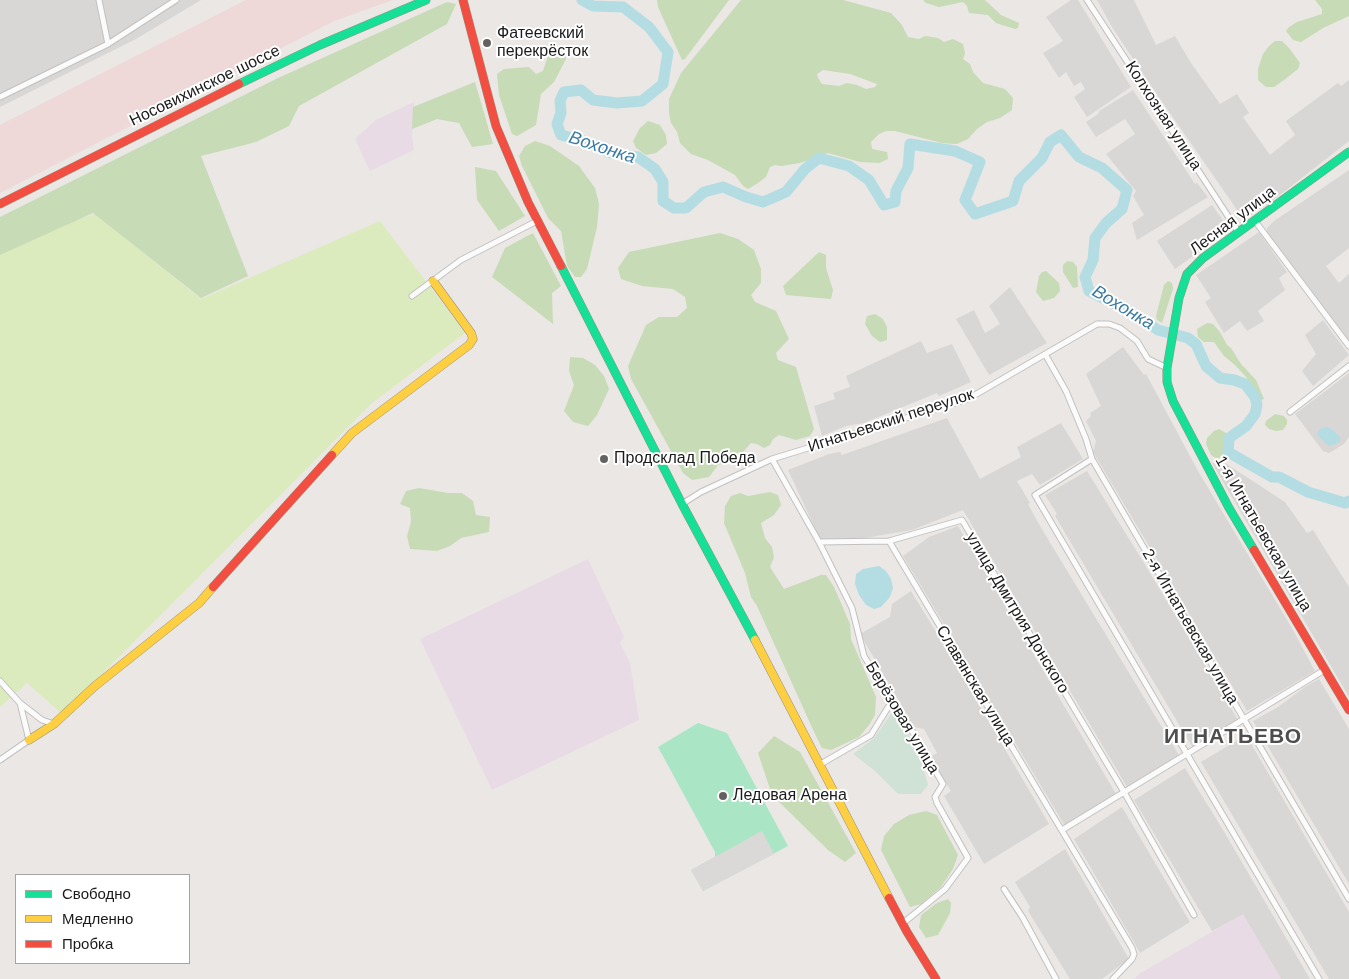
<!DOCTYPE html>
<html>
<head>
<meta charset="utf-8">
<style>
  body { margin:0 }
  #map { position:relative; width:1349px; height:979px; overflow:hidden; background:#eae7e4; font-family:Helvetica,sans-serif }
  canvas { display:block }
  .legend { position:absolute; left:15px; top:874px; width:175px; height:90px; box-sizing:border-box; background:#fff; border:1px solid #a4a4a4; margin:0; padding:6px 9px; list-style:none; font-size:15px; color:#1b1b1b }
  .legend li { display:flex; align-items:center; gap:10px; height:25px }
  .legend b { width:25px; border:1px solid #a4a4a4 }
</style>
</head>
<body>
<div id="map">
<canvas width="1349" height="979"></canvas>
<ul class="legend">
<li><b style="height:6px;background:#16e098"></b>Свободно</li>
<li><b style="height:6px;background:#ffcf43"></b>Медленно</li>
<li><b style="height:6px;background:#f24e42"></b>Пробка</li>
</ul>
</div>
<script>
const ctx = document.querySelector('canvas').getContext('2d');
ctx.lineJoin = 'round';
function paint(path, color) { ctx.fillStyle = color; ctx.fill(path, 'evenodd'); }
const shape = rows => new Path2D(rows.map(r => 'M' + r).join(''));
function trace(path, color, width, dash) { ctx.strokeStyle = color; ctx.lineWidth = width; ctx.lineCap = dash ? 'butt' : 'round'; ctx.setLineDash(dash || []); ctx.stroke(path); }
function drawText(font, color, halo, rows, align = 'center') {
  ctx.font = font + ' Helvetica,sans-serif'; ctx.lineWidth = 4; ctx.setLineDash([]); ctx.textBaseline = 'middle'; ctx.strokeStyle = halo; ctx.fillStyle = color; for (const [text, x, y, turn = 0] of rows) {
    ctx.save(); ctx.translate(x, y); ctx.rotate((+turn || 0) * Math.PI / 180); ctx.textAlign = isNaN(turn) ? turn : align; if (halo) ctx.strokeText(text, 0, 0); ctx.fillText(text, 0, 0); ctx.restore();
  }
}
const residential = shape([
  [0,0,201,0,136,39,0,107],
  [1071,0,1078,0,1131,87,1087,117,1074,97,1085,89,1081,82,1074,86,1066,72,1059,78,1043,53,1063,41,1046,17],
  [1097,0,1134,0,1156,45,1175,36,1191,63,1220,104,1237,94,1249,113,1243,117,1270,155,1295,135,1286,121,1338,83,1341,86,1349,80,1349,141,1280,195,1244,220,1145,77,1112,27],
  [1133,90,1195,184,1197,183,1208,197,1137,240,1132,223,1144,215,1133,196,1136,191,1106,154,1135,134,1125,119,1096,137,1086,122,1098,114,1099,111],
  [1349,170,1349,248,1326,266,1339,283,1349,274,1349,342,1267,232,1267,228,1274,221],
  [1212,205,1227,226,1227,232,1175,269,1157,241],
  [1259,232,1287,272,1279,278,1285,290,1258,311,1264,321,1247,331,1240,321,1224,333,1205,302,1211,298,1196,275],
  [1010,287,1047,343,989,375,956,319,974,310,985,333,1000,324,989,306],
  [1323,320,1349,355,1313,386,1302,371,1316,354,1305,335],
  [921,341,927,353,952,344,971,382,939,396,937,393,864,423,846,426,822,436,814,406,835,399,833,393,850,387,846,376],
  [1123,347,1144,375,1146,374,1198,471,1293,630,1315,671,1247,711,1093,452,1096,441,1086,421,1091,416,1090,413,1101,406,1086,374],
  [1349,373,1349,437,1344,444,1329,453,1323,451,1295,414],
  [947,418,980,479,1021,457,1017,447,1061,423,1083,459,1040,485,1032,474,1017,481,1030,503,1028,504,1040,526,1180,757,1127,787,963,510,912,530,865,538,820,539,788,470,829,454,840,452,842,455],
  [1212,463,1225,463,1285,502,1307,533,1313,530,1349,587,1349,697],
  [1087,471,1144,563,1238,720,1193,748,1055,516,1057,514,1045,495],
  [958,526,1116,794,1065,826,903,556,929,537],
  [911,591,936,632,1049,824,984,864,944,796,951,791,930,757,937,753,924,729,914,727,860,634,890,617,892,604],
  [1319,679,1349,729,1349,884,1253,721,1278,707,1305,687],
  [1246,735,1349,912,1349,979,1329,979,1201,762],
  [1185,768,1226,835,1310,979,1281,979,1243,915,1212,931,1134,800],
  [1122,807,1190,922,1140,953,1074,839],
  [1065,849,1129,959,1102,979,1070,979,1028,911,1030,907,1015,882]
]);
const commercial = shape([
  [246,0,393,0,334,21,0,193,0,125]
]);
const industrial = shape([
  [414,102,412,137,414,150,370,171,355,139,376,120],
  [588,559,624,637,620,643,630,663,639,720,492,790,420,639],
  [1243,914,1281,979,1134,979,1139,974]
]);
const grass = shape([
  [95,214,201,299,380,221,465,333,372,403,62,714,27,683,0,707,0,247]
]);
const forest = shape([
  [657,0,729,0,685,59,682,60,658,7],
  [741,0,843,0,891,13,902,25,908,37,919,39,925,36,938,38,944,42,953,39,963,44,965,53,963,59,970,64,973,72,983,83,1005,89,1013,98,1012,110,1000,118,987,122,977,129,968,139,957,144,942,143,895,131,886,131,879,134,871,142,872,149,887,152,888,159,879,163,860,162,828,153,800,163,781,166,775,165,770,167,766,177,758,183,748,189,743,186,735,175,708,160,691,154,680,143,677,132,671,123,669,113,669,99,681,73],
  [823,70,850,74,877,84,875,87,866,89,857,85,847,83,839,86,822,84,818,78,817,74],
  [923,0,985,0,1001,15,1019,23,1018,28,1015,29,996,23,988,15,969,13,967,6,963,2,939,7,926,3],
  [1315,0,1349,0,1349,16,1323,28,1301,42,1293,40,1286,31,1289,27,1297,22,1322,14,1322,9],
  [447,2,456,4,447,24,299,106,289,126,256,142,201,156,248,276,201,298,93,213,0,255,0,217,278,78],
  [1275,41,1282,41,1289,48,1300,63,1298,69,1284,80,1274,87,1266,87,1258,80,1258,69,1263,54,1269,46],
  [551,47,559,47,566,52,566,59,554,82,541,94,536,125,517,136,512,134,499,95,497,74,504,69,529,67,536,74,543,71],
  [475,82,493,144,472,147,459,123,437,119,412,129,413,107],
  [648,121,660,125,666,135,667,144,656,153,646,155,636,148,633,141,640,128],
  [535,141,550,146,579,166,595,188,599,204,597,227,587,269,581,277,575,277,567,266,561,231,548,218,522,166,519,156,525,146],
  [475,167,496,171,525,216,499,231,477,200],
  [533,233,561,286,552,293,553,324,492,277,505,248],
  [720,233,738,239,754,250,761,269,761,283,751,295,755,302,776,311,789,339,776,353,778,360,796,367,814,429,810,436,796,440,779,435,773,439,770,445,764,448,757,444,751,443,735,461,718,465,709,477,692,480,683,473,631,379,628,366,646,325,659,317,677,317,687,308,685,297,673,289,642,286,621,279,618,268,629,252],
  [819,252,826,255,826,268,833,290,831,299,786,295,783,286],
  [1067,261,1073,262,1077,267,1078,287,1073,288,1063,272,1063,265],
  [1046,271,1059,283,1060,291,1054,298,1043,301,1036,292,1039,276,1042,272],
  [1168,281,1172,283,1173,289,1162,323,1157,320,1156,316,1164,285],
  [875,314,883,319,887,327,887,340,880,342,872,336,865,324,867,316],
  [1207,323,1213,324,1220,332,1227,345,1231,348,1241,364,1256,380,1264,399,1261,400,1247,378,1235,365,1224,356,1214,342,1204,342,1198,337,1197,329],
  [570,357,583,358,595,365,604,376,609,389,597,415,588,426,573,422,564,411,574,385,569,371],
  [1275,414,1284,416,1287,420,1287,424,1283,430,1276,431,1269,429,1265,425,1266,421],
  [1219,429,1226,433,1225,451,1224,455,1217,459,1211,455,1206,444,1207,438,1214,431],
  [419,488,448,493,462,493,473,501,476,515,490,517,489,532,461,538,450,546,437,551,410,549,407,536,411,522,410,508,400,504,406,491],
  [770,492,778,495,781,505,774,515,761,523,765,538,772,547,774,557,770,567,784,589,821,575,826,575,834,587,850,624,851,639,876,697,875,715,869,725,859,737,831,750,822,748,815,734,757,606,751,597,745,573,724,523,725,506,731,496,740,493,748,496],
  [774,736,800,752,856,853,845,862,828,850,772,795,758,753],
  [926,811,937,815,958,855,953,869,941,887,921,904,910,907,881,850,884,836,894,824,909,815],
  [948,899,951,903,950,913,938,935,926,938,919,927,921,915,937,903]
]);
const wetland = shape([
  [893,711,918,750,928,785,921,794,898,794,875,771,853,754,874,738]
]);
const pitch = shape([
  [698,723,727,733,788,846,703,891,691,870,715,857,715,852,658,747]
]);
const parking = shape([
  [762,831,774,854,703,891,691,870]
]);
const water = shape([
  [1326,427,1330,428,1340,437,1340,442,1329,446,1319,437,1317,433,1320,429],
  [879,566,886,571,891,579,893,588,890,597,881,607,874,609,866,605,859,595,855,584,856,574,863,569]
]);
const river = shape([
  [582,0,593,6,623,7,649,27,668,52,663,84,642,101,617,103,593,100,581,90,564,92,560,101,561,113,557,124,561,135,581,140,611,153,638,157,655,169,663,182,663,201,674,208,686,208,704,192,723,187,746,197,763,202,786,192,805,169,819,158,849,166,869,180,884,205,895,202,896,191,908,168,910,144,955,151,980,162,965,200,975,214,1013,201,1019,181,1042,158,1050,142,1061,135,1079,157,1102,168,1127,190,1122,209,1106,223,1095,238,1093,260,1085,277,1089,291,1127,310,1158,330,1188,338,1196,344,1206,366,1220,378,1234,380,1245,384,1255,397,1257,405,1255,414,1246,426,1229,438,1228,452,1272,477,1279,477,1308,492,1345,503,1349,501]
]);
const street = shape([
  [99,0,108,44],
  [1087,0,1239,233],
  [0,97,108,44,176,0],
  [1255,221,1349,346],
  [412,296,461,260,537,221],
  [1045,354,1066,391,1086,439,1092,459,1349,899],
  [1290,412,1349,366],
  [772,459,819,542,852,608,864,656,892,701,914,734,943,784,935,797,937,803,968,858,945,889,902,924],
  [1092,459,1035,495,1319,979],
  [682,504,701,492,772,459,968,399,1097,324,1109,324,1120,328,1137,341,1148,359,1167,368],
  [889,541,1132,948,1134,954,1132,959,1113,979],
  [819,542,889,541,962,520,1124,792,1194,915],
  [0,681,20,703,42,720,54,724],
  [0,760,29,740,20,703],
  [819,765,871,735,892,701],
  [1062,830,1326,669],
  [1004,889,1023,918,1056,979]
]);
const fast = shape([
  [239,84,320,45,426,0],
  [561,266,682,504,755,640],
  [1254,550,1229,508,1173,401,1167,382,1167,368,1179,298,1187,274,1203,258,1349,152]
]);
const slow = shape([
  [332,455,352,433,469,345,473,339,471,333,433,281],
  [755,640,889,898],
  [29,740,54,724,95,686,199,603,213,587]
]);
const jam = shape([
  [463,0,496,126,528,202,561,266],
  [0,204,239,84],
  [1254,550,1349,710],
  [213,587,332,455],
  [889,898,907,932,936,979]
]);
const markers = [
  [487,43,5,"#636261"],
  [604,459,5,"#636261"],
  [723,796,5,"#636261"]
];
const poiNames = [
  ["Фатеевский",497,34],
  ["перекрёсток",497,52],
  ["Продсклад Победа",614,459],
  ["Ледовая Арена",733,796]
];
const streetNames = [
  ["Носовихинское шоссе",205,86,-26],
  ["Колхозная улица",1163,116,57],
  ["Лесная улица",1233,221,-37],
  ["Игнатьевский переулок",891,421,-18],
  ["1-я Игнатьевская улица",1263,534,60],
  ["улица Дмитрия Донского",1017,613,59],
  ["2-я Игнатьевская улица",1190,627,60],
  ["Славянская улица",975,686,59],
  ["Берёзовая улица",902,718,59]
];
const waterNames = [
  ["Вохонка",602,148,18],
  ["Вохонка",1123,308,31]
];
const districtNames = [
  ["ИГНАТЬЕВО",1233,737]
];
paint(residential, '#d9d7d5');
paint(commercial, '#eed8d8');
paint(industrial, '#e9dbe5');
paint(grass, '#dbebbe');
paint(forest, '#c7dbb6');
paint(wetland, '#d0e2d6');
paint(pitch, '#aae6c6');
paint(parking, '#dad9d7');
paint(water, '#b3dde2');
trace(river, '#b3dde2', 11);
trace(street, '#c2c1c0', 7);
trace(fast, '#95937c', 9);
trace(slow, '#95937c', 9);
trace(jam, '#95937c', 9);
trace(street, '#fcfbfb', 5);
trace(fast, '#16e098', 8);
trace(slow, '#ffcf43', 8);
trace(jam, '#f24e42', 8);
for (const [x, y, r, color] of markers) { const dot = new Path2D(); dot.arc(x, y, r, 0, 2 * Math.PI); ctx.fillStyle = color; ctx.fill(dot); trace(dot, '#fff', 2); }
drawText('16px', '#1b1b1b', '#fff', poiNames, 'left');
drawText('16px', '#1b1b1b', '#fff', streetNames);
drawText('italic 18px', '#3b7aa3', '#fff', waterNames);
ctx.letterSpacing = '1px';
drawText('bold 21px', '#4e4e4e', '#fff', districtNames);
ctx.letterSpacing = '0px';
</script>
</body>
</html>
